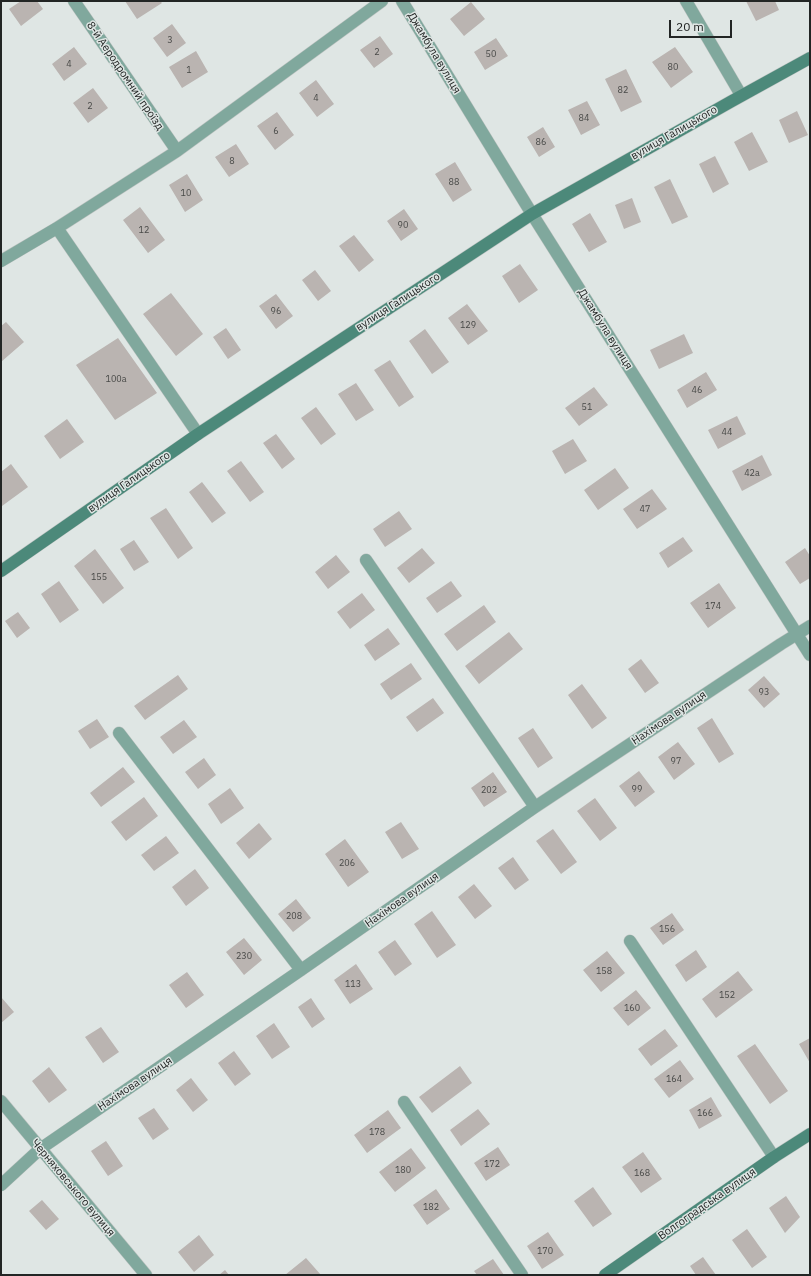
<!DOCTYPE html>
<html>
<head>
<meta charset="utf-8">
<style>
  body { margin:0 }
  #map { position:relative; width:811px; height:1276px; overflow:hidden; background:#dfe6e4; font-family:"IBM Plex Sans",sans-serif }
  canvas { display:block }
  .frame { position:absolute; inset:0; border:2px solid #222524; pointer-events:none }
  .scale { position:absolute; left:669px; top:20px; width:63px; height:18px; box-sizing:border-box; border:2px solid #222524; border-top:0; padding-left:5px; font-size:12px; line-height:14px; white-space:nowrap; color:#222524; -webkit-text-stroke:3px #dfe6e4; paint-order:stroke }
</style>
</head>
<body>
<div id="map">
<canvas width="811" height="1276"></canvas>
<div class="frame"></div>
<div class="scale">20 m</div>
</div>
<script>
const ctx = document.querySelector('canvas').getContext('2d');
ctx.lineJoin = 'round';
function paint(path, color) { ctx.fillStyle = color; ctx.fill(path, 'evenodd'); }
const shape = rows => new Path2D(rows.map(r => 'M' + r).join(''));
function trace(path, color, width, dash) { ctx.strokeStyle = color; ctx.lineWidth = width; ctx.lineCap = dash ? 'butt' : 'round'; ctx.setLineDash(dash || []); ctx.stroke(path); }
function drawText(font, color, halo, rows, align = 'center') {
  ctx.font = font + ' "IBM Plex Sans",sans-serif'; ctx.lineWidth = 3; ctx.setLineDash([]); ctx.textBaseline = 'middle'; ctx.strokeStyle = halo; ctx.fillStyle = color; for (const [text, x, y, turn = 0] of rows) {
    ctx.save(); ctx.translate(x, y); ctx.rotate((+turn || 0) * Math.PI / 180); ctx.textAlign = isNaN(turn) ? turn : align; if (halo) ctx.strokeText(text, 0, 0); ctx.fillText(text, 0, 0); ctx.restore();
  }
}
const building = shape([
  [21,1,37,1,43,9,21,26,9,9],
  [125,1,160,1,162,3,137,19],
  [746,1,775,1,779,10,756,21],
  [471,2,485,19,464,36,450,19],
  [172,24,186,43,167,57,153,38],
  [380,36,393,54,374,68,360,50],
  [496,38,508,56,485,70,474,52],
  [74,47,87,64,64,81,52,64],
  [675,47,693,72,671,88,652,62],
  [196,51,208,72,182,88,169,67],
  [626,69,642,102,621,112,605,79],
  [316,80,334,104,317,117,299,93],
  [93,88,108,108,88,123,73,103],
  [587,101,600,125,581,135,568,110],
  [797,111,808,135,789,143,779,120],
  [277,112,294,135,275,150,257,126],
  [543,127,555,147,539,157,527,137],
  [752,132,768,162,749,171,734,142],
  [236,144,249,164,229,177,215,157],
  [715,156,729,184,713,193,699,164],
  [455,162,472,190,453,202,435,174],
  [187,174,203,200,185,212,169,185],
  [670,179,688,217,672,224,654,187],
  [632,198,641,222,624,229,615,205],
  [140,207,165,240,148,253,123,220],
  [404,209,418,229,401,241,387,221],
  [590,213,607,242,589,252,572,224],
  [354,235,374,260,359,272,339,246],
  [520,264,538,290,519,303,502,276],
  [315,270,331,291,318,301,302,280],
  [171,293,203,334,176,356,143,314],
  [276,294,293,316,276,329,259,306],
  [467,304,488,331,468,345,448,318],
  [6,322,24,342,1,362,1,326],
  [226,328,241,350,228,359,213,337],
  [425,329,449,362,432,374,409,341],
  [684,334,693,353,659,369,650,350],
  [118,338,157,393,115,420,76,365],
  [390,360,414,397,399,407,374,370],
  [706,372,717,390,687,408,677,390],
  [356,383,374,410,356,421,338,394],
  [594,387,608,405,579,426,565,408],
  [316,407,336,434,321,445,301,418],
  [737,416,746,434,718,449,708,430],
  [67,419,84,442,60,459,44,436],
  [276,434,295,459,282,469,263,443],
  [573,439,587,461,565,474,552,451],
  [762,455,772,475,742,491,732,471],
  [241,461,264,492,250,502,227,471],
  [11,464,28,487,2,506,1,472],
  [615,468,629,488,598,510,584,490],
  [202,482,226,513,212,523,189,492],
  [652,489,667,509,637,529,623,509],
  [166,508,193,548,178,559,150,518],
  [399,511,412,529,385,547,373,529],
  [683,537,693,551,668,568,659,553],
  [134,540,149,562,134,571,120,549],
  [422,548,435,563,409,583,397,568],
  [805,548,810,556,810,578,800,584,785,562],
  [95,549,124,588,103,604,74,566],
  [336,555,350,572,328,589,315,572],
  [59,581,79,610,60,623,41,594],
  [451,581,462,596,437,613,426,598],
  [719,583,736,608,708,628,690,603],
  [362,593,375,610,350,629,337,612],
  [484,605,496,622,457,651,444,634],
  [18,612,30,628,17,638,5,621],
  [388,628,400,644,375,661,364,645],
  [509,632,523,649,479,684,465,666],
  [641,659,659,683,645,693,628,669],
  [411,663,422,679,391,700,380,684],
  [178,675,188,689,145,720,134,706],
  [764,676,780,694,764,708,748,690],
  [582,684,607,718,592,729,568,695],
  [433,698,444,713,417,732,406,717],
  [712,718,734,754,719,763,697,728],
  [97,719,109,737,90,749,78,731],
  [184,720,197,737,173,754,160,737],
  [533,728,553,758,538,768,518,738],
  [678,742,695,764,674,780,658,757],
  [204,758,216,775,198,789,185,772],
  [123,767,135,782,101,807,90,793],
  [639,771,655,792,635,807,619,786],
  [493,772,507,792,484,807,471,788],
  [230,788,244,808,221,824,208,804],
  [144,797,158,816,126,841,111,822],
  [595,798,617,828,600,841,577,811],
  [401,822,419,849,402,859,385,832],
  [259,823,272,839,249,859,236,843],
  [553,829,577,862,561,874,536,841],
  [166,836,179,853,154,871,141,855],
  [345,839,369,872,348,887,325,854],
  [513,857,529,880,515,890,498,868],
  [195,869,209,888,186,906,172,887],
  [474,884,492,906,475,919,458,897],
  [296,899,311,918,293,932,278,914],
  [432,911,456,945,437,958,414,924],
  [672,913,684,930,663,945,650,928],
  [244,938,262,960,244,975,226,952],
  [395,940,412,964,395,976,378,952],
  [696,950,707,967,686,982,675,965],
  [607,951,625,973,601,992,583,970],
  [356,964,373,989,350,1004,334,980],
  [738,971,753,990,716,1018,702,999],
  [187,972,204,995,186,1008,169,985],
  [636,990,651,1008,628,1026,613,1008],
  [1,997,14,1012,1,1023],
  [311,998,325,1019,312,1028,298,1007],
  [274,1023,290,1047,272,1059,256,1036],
  [101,1027,119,1052,103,1063,85,1037],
  [665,1029,678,1046,651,1066,638,1049],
  [810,1038,810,1063,799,1044],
  [755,1044,788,1091,770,1104,737,1056],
  [234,1051,251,1074,235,1086,218,1063],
  [680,1060,694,1079,669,1098,654,1079],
  [460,1066,472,1083,432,1113,419,1097],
  [49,1067,67,1090,49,1103,32,1081],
  [191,1078,208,1100,193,1112,176,1090],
  [711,1097,722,1116,699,1129,689,1110],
  [154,1108,169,1129,153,1140,138,1118],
  [478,1109,490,1124,461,1146,450,1130],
  [388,1110,401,1128,367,1153,354,1135],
  [106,1141,123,1166,108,1176,91,1151],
  [498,1147,510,1165,486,1181,474,1163],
  [411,1148,426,1168,395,1192,379,1172],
  [643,1152,662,1179,641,1193,622,1167],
  [593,1187,612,1214,593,1227,574,1201],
  [436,1189,450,1209,427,1225,413,1205],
  [786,1196,800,1217,785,1233,769,1208],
  [42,1200,59,1219,46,1230,29,1211],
  [747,1229,767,1257,752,1268,732,1240],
  [548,1232,564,1255,542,1269,527,1246],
  [199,1235,214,1255,194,1272,178,1252],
  [703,1257,716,1275,696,1275,690,1266],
  [306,1258,321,1275,285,1275],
  [493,1259,504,1275,477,1275,474,1271],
  [225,1270,229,1275,219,1275]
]);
const street = shape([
  [74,1,177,151],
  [402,1,532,214,810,655],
  [686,1,741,95],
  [57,228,198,434],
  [1,261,57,228,177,151,382,1],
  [366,560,535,807],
  [119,733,301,970],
  [630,941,774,1157],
  [1,1101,146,1275],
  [404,1102,522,1275],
  [1,1185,40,1149,301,970,535,807,781,644,810,626]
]);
const secondary = shape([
  [1,571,198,434,532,214,732,101,810,58],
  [605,1275,774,1157,810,1134]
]);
const numberNames = [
  ["3",170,40],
  ["2",377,52],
  ["50",491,54],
  ["4",69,64],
  ["80",673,67],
  ["1",189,70],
  ["82",623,90],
  ["4",316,98],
  ["2",90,106],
  ["84",584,118],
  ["6",276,131],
  ["86",541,142],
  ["8",232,161],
  ["88",454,182],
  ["10",186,193],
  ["90",403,225],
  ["12",144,230],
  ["96",276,311],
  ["129",468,325],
  ["100а",116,379],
  ["46",697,390],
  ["51",587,407],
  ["44",727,432],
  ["42а",752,473],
  ["47",645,509],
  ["155",99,577],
  ["174",713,606],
  ["93",764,692],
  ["97",676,761],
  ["99",637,789],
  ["202",489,790],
  ["206",347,863],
  ["208",294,916],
  ["156",667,929],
  ["230",244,956],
  ["158",604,971],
  ["113",353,984],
  ["152",727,995],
  ["160",632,1008],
  ["164",674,1079],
  ["166",705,1113],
  ["178",377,1132],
  ["172",492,1164],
  ["180",403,1170],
  ["168",642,1173],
  ["182",431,1207],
  ["170",545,1251]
];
const streetNames = [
  ["Джамбула вулиця",434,53,59],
  ["8-й Аеродромний проїзд",125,76,56],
  ["вулиця Галицького",674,133,-30],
  ["вулиця Галицького",398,302,-33],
  ["Джамбула вулиця",605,329,58],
  ["вулиця Галицького",129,482,-35],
  ["Нахімова вулиця",669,718,-34],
  ["Нахімова вулиця",402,900,-35],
  ["Нахімова вулиця",135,1084,-34],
  ["Черняховського вулиця",73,1188,50],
  ["Волгоградська вулиця",707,1204,-35]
];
paint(building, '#bab4b1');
trace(street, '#bdc3c1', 13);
trace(secondary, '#bdc3c1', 13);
trace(street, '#80a89d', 12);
trace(secondary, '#4c897a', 12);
drawText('9px', '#484947', null, numberNames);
drawText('11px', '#222524', '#dfe6e4', streetNames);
</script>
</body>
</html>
